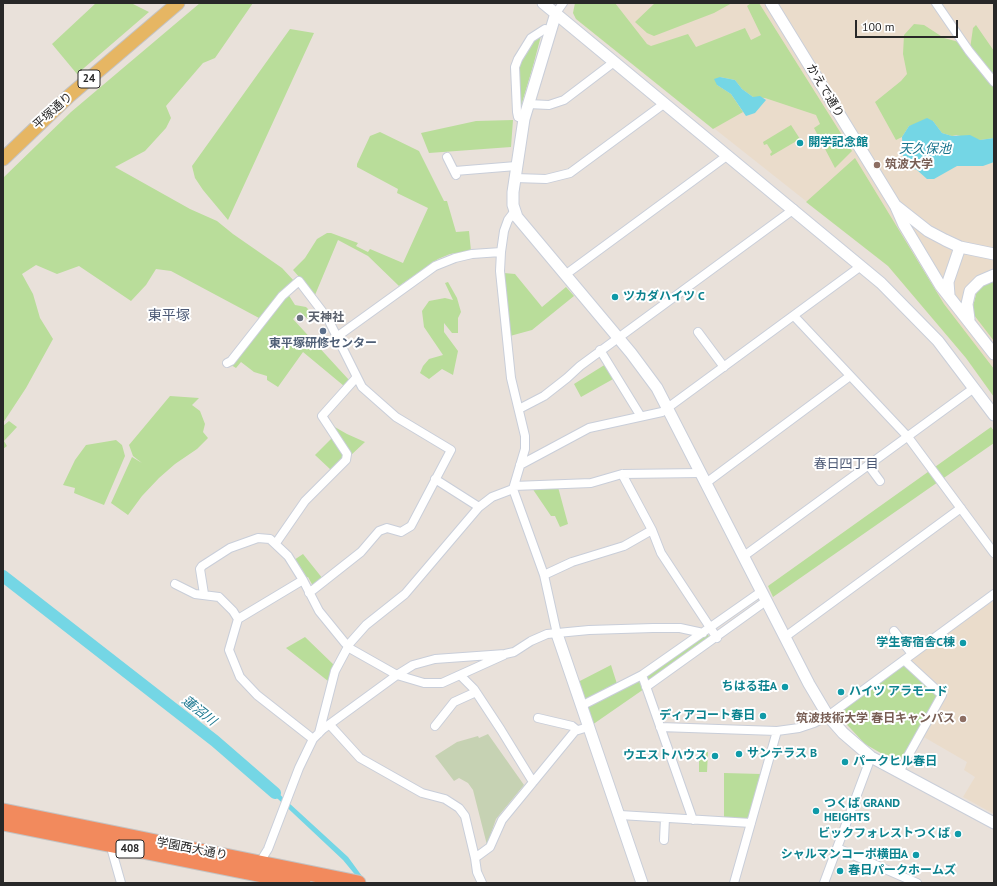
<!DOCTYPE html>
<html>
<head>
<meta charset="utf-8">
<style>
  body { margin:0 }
  #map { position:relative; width:997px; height:886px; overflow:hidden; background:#e9e1da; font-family:"PT Sans",sans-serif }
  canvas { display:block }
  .frame { position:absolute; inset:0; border:4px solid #282828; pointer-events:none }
  .scale { position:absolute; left:855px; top:20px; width:103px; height:18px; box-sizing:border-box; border:2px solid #282828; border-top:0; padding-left:5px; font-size:12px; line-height:14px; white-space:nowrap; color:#282828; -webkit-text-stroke:3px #fff; paint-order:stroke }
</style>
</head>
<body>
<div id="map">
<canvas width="997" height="886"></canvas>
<div class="frame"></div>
<div class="scale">100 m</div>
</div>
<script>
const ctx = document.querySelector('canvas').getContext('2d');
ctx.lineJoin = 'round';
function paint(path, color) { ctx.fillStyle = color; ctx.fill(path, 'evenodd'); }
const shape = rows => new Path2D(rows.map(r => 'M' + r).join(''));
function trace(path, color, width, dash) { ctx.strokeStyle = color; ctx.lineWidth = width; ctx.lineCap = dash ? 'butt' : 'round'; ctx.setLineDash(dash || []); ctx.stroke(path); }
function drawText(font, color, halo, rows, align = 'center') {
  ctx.font = font + ' "PT Sans","Noto Sans JP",sans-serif'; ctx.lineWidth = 4; ctx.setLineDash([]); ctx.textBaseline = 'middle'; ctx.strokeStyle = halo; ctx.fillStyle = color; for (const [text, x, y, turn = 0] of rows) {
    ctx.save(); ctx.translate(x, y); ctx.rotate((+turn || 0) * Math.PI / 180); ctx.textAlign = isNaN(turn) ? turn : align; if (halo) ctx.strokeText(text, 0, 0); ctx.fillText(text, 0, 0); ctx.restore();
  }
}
const education = shape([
  [575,3,994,3,994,397,966,358,888,266,576,19,573,13],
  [994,598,994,814,963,797,975,777,964,770,967,762,922,736,946,694,910,664,911,659]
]);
const green = shape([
  [96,3,131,3,149,12,77,74,52,44],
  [200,3,253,3,215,58,203,63,166,106,171,118,166,128,145,151,115,167,190,209,217,221,233,234,282,268,295,282,277,296,259,318,171,271,156,269,146,285,131,301,79,266,57,274,36,265,22,274,33,294,40,318,53,339,26,388,3,423,3,178,71,112],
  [575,3,615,3,647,44,651,46,688,34,696,47,745,28,751,40,761,35,747,6,751,3,759,3,852,151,835,168,814,128,820,124,816,115,765,98,753,97,742,89,735,80,720,77,717,85,731,94,743,112,713,129,576,19,573,13],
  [655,3,732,3,714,13,654,36,647,33,635,22],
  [914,24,924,25,944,38,959,42,994,86,994,138,980,140,956,135,952,136,942,133,933,121,909,126,902,137,896,140,875,102,901,81,907,74,903,54,904,35],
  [976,25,994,51,994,79,970,49,973,28],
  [290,29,314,33,228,220,203,190,195,178,192,166],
  [542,32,533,66,519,113,516,69,532,40],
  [513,120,511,147,429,153,421,133,476,121],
  [791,125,800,139,771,156,770,154,772,152,767,144,764,145,763,142],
  [380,132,419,151,444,201,447,201,456,232,469,231,471,251,450,254,438,259,399,286,368,256,338,240,315,295,293,270,305,258,317,239,327,233,331,233,358,243,356,246,368,252,370,249,403,263,428,208,397,193,398,189,357,167,357,164,370,136],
  [855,158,944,304,994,369,994,397,966,358,888,266,806,202],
  [504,273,515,274,542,307,566,287,574,296,532,330,510,336],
  [994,281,994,341,974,315,973,306,977,291,983,286],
  [448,282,457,298,461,312,458,318,458,333,452,333,444,323,444,332,458,351,453,375,442,369,429,379,420,373,423,366,429,359,443,355,424,327,422,311,429,301,445,298,453,300,445,283],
  [288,294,295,305,306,307,310,311,310,321,300,312,293,319,349,380,344,386,303,352,278,387,267,380,267,376,254,372,241,362,236,368,231,365],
  [606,364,615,378,581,397,574,384],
  [170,396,199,398,192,405,200,411,205,424,203,432,208,438,197,449,175,464,159,478,142,496,128,515,111,503,132,457,142,463,133,456,129,445],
  [9,421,17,427,4,441,7,446,3,449,3,426],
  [333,426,347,434,365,442,350,456],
  [991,427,994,431,994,443,773,597,768,586],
  [333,437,345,453,343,458,331,470,315,455],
  [116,440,122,445,125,456,104,505,74,493,75,488,63,485,75,460,86,445],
  [558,487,568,524,560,527,555,516,551,516,532,488],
  [303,554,323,579,313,586,308,577,304,578,294,560],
  [707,634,710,637,649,681,647,679,647,675],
  [305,637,334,665,328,681,286,648],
  [611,665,617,684,587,701,582,699,576,683],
  [901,666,905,666,938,695,900,764,865,744,837,714],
  [637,681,642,683,644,689,592,725,588,707],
  [699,752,708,752,707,772,699,772],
  [724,773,761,774,749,818,745,820,724,819]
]);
const cemetery = shape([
  [488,734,524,785,496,819,487,845,473,790,468,783,459,778,454,781,435,756,457,742,478,736,479,738]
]);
const water = shape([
  [720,77,735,80,742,89,753,97,760,96,766,100,755,113,746,116,731,94,717,85,714,79],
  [927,118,933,121,942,133,952,136,970,135,980,140,994,138,994,162,983,166,957,166,934,179,927,179,917,170,908,166,903,157,902,137,909,126],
  [265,781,348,857,367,883,362,883,343,860,262,784]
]);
const river = shape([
  [3,576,215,741,275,793]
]);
const street = shape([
  [936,3,969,51,994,82],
  [556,13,563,3],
  [528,104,549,105,564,100,614,62],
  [524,119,518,117,517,112,515,67,518,59,531,38,545,29,550,31],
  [447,157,456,175],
  [455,171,516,166],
  [515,178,546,179,570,173,665,103],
  [514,212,508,220,504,231,501,252,500,271,511,378,525,436,525,449,513,489,544,575,557,634],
  [565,275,728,155],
  [794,316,908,437,994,553],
  [698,332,724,367],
  [338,336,435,266,455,258,472,254,501,252],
  [600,350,640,415],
  [227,363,231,361,282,296,299,281,328,319,362,387,396,417,451,450,411,526,401,532,387,528,379,531,361,552,309,593],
  [519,409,544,396,567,378,580,366,794,209],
  [520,465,589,428,662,412,861,266],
  [869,466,880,481],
  [622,474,652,530,661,553,717,638],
  [435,479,479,507],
  [706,483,850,376],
  [514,486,591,483,622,474,701,473],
  [276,543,305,501,346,460,347,454,322,416,356,378],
  [744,556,974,388],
  [544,575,572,562,624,546,652,530],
  [303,580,238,619,229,650,240,677,257,695,313,739],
  [175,584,195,594,219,597,233,611,238,619],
  [204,594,200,569,202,566,230,548,258,538,270,539,288,556,303,580,319,611,345,643,351,649,397,675,424,683,442,683,504,655],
  [894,631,912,654],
  [785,637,961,508],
  [642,675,693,820],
  [461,676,474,689,501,730,533,782],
  [646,687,766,601],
  [581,706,642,675,762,591],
  [538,718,572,726,577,730],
  [330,725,360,758,422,793,445,799,459,808,465,816,475,858,477,872,482,883],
  [435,726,454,702,476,692],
  [660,727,777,731,799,728,814,723,828,716,994,594],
  [319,733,335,671,350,643,366,625,405,594,479,507,492,497,513,489],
  [899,772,942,695,904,660],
  [620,815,751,823],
  [664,840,665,818],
  [112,845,112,851,121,883],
  [837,848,917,883],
  [475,858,490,847,502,820,575,731,588,727],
  [260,862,268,849,299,768,313,739,323,729,397,675,413,665,435,659,505,654,514,652,531,641,547,634,589,630,653,628,680,628,703,633],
  [734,883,777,731],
  [824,883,871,757]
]);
const secondary = shape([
  [543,3,881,283,938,341,994,415],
  [771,3,895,205,928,231,945,240,960,247,994,254],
  [556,13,524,119,513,192,513,205,517,217,631,353,657,388,809,684,828,716,843,733,871,757,994,823],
  [896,207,904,225,940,285,994,354],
  [949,295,948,282,960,247],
  [969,319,967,304,970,291,980,281,994,275],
  [557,634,642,883]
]);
const primary = shape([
  [3,159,69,96,178,3]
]);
const highway = shape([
  [3,811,358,883],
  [3,823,303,883]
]);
const markers = [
  [800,143,4,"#0f9aa8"],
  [877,165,4,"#8d6e63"],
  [615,297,4,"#0f9aa8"],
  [300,318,4,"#6b7280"],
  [323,331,4,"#5c6f8a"],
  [963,643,4,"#0f9aa8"],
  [785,687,4,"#0f9aa8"],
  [841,692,4,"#0f9aa8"],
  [763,716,4,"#0f9aa8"],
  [963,719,4,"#8d6e63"],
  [739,754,4,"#0f9aa8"],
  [715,756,4,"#0f9aa8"],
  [845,762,4,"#0f9aa8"],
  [816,811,4,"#0f9aa8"],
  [958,834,4,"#0f9aa8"],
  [916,855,4,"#0f9aa8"],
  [840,871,4,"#0f9aa8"]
];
const shields = [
  [89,79,22],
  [130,849,28]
];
const shieldNames = [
  ["24",89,79],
  ["408",130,849]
];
const streetNames = [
  ["かえで通り",825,91,59],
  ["平塚通り",53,111,-42],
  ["学園西大通り",192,849,11]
];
const cultureNames = [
  ["開学記念館",808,143],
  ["ツカダハイツ C",623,297],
  ["学生寄宿舎C棟",955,643,"right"],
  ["ちはる荘A",777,687,"right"],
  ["ハイツ アラモード",849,692],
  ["ディアコート春日",755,716,"right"],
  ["サンテラス B",747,754],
  ["ウエストハウス",707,756,"right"],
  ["パークヒル春日",853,762],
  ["つくば GRAND",824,804],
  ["HEIGHTS",824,818],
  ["ビックフォレストつくば",950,834,"right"],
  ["シャルマンコーポ横田A",908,855,"right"],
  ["春日パークホームズ",848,871]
];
const educationNames = [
  ["筑波大学",885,165],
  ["筑波技術大学 春日キャンパス",955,719,"right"]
];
const worshipNames = [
  ["天神社",308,318]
];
const serviceNames = [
  ["東平塚研修センター",323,344]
];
const waterNames = [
  ["天久保池",925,149],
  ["蓮沼川",199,711,38]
];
const neighbourhoodNames = [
  ["春日四丁目",846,464]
];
const quarterNames = [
  ["東平塚",169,316]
];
paint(education, '#eadccb');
paint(green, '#b9dd9a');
paint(cemetery, '#c6d2b3');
paint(water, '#74d6e5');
trace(river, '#74d6e5', 12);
trace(street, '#c9ced9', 10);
trace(secondary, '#c9ced9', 13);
trace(primary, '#c3c3c3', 15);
trace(highway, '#c3c3c3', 17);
trace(street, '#fff', 8);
trace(secondary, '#fff', 11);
trace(primary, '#e6b663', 13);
trace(highway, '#f28a5d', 15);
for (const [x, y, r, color] of markers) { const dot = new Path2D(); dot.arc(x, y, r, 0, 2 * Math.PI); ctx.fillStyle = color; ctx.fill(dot); trace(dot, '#fff', 1.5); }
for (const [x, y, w] of shields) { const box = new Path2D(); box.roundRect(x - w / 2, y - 9, w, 18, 3); ctx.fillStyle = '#fff'; ctx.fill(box); trace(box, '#282828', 1); }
drawText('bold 11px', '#282828', null, shieldNames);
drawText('12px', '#282828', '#fff', streetNames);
drawText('bold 12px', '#0d838f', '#fff', cultureNames, 'left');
drawText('bold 12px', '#785e54', '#fff', educationNames, 'left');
drawText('bold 12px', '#5b616d', '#fff', worshipNames, 'left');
drawText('bold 12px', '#4e5e75', '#fff', serviceNames);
drawText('italic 13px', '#16748d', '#fff', waterNames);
drawText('13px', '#4c5975', '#fff', neighbourhoodNames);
drawText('14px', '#4c5975', '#fff', quarterNames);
</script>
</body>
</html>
